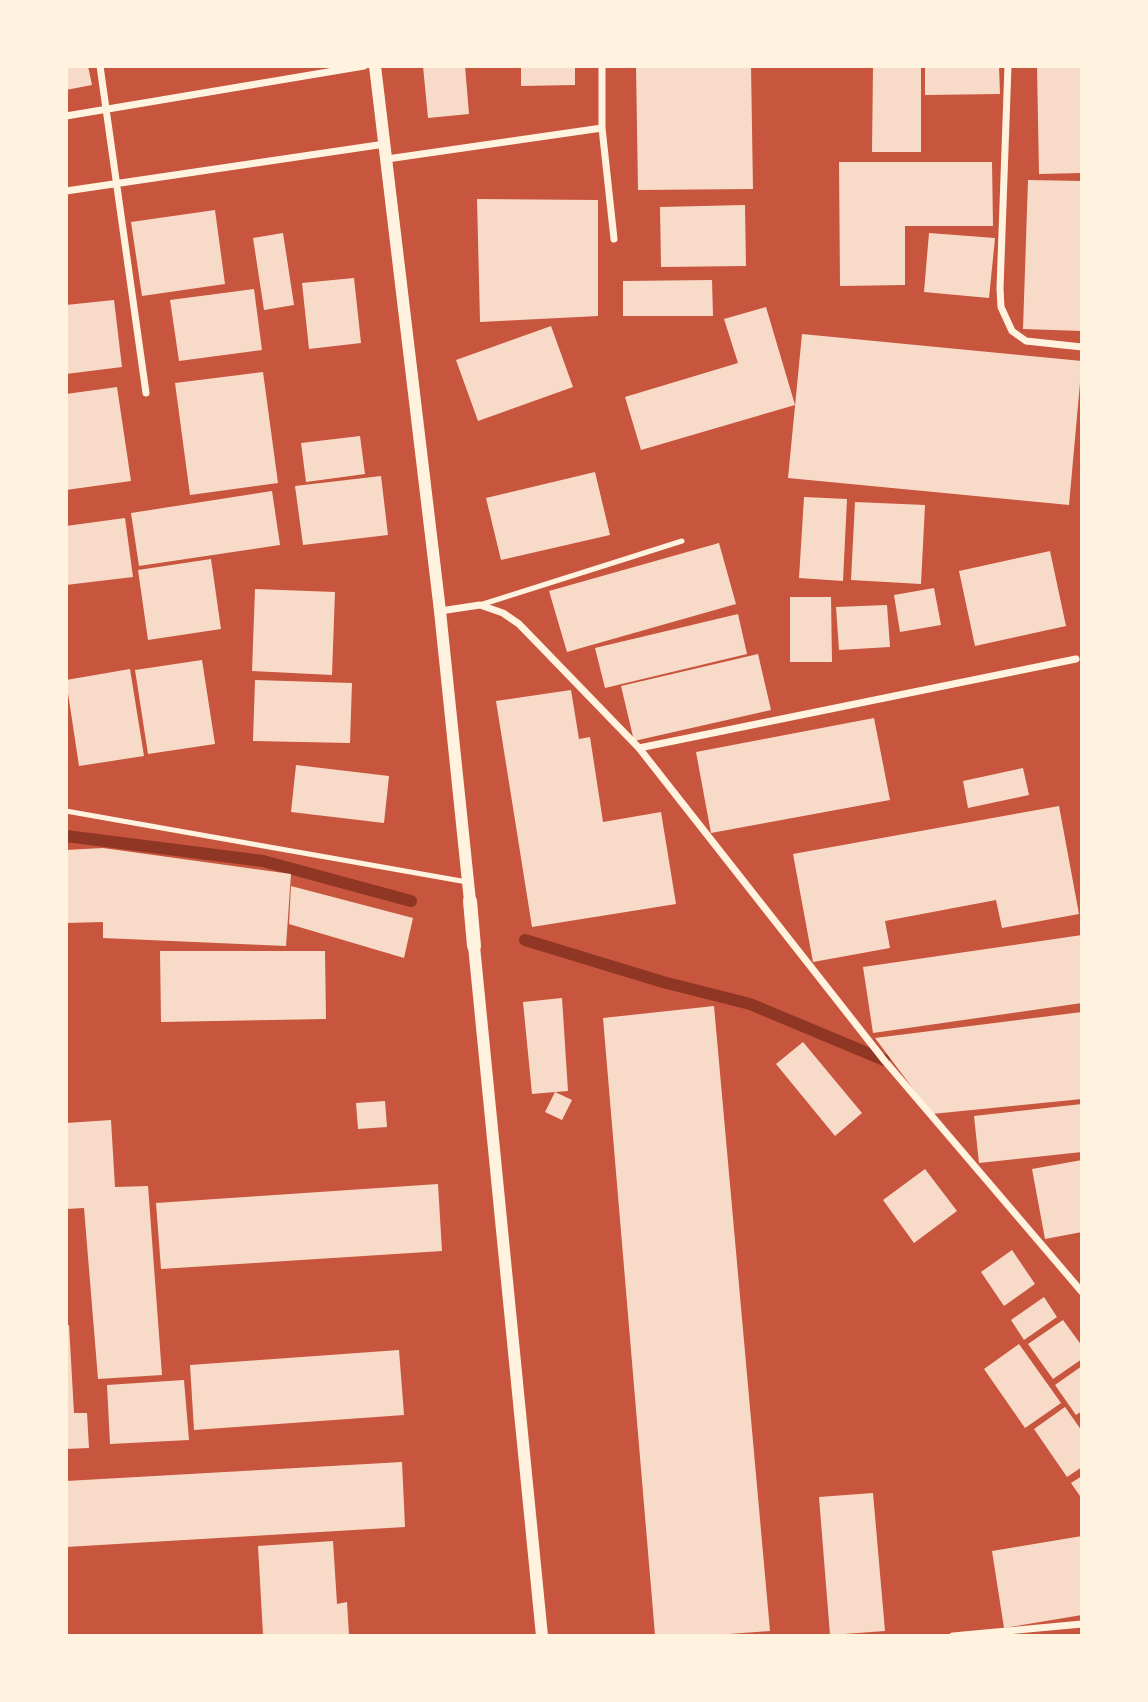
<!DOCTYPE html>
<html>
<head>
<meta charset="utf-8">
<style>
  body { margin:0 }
  #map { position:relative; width:1148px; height:1702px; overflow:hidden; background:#c8553d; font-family:Cabin,sans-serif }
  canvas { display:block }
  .frame { position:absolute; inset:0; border:68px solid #fff3e0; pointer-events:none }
</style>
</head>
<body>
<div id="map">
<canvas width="1148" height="1702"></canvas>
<div class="frame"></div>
</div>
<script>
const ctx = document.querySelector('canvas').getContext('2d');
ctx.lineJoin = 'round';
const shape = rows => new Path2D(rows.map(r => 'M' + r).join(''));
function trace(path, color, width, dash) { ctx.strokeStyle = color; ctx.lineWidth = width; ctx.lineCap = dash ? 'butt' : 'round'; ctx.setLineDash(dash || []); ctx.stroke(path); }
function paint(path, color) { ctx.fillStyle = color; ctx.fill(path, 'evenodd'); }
const stream = shape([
  [66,836,263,861,411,901],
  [525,940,663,982,750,1004,884,1060]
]);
const building = shape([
  [66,66,88,66,92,85,66,90],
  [423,66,465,66,469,114,428,118],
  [521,66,575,66,575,85,521,86],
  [636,66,751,66,753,189,638,190],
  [873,66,921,66,921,152,872,152],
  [925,66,999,66,1000,94,925,95],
  [1037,66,1082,66,1082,173,1039,174],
  [839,162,992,162,993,226,905,226,905,285,840,286],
  [1028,180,1082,181,1082,331,1023,329],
  [477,199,598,200,598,316,480,322],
  [745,205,746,266,661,267,660,207],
  [215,210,225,284,142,296,131,222],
  [283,233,294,305,264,310,253,238],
  [929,233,995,238,989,298,924,292],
  [354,278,361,343,309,349,302,283],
  [712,280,713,316,623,316,623,281],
  [254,289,262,350,179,361,170,300],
  [114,300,122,367,66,374,66,305],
  [766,307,795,405,641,450,625,397,738,363,724,319],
  [551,326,573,387,478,421,456,360],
  [802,334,1082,361,1069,505,788,478],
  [263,372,278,483,190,495,175,383],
  [117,387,131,481,66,490,66,394],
  [360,436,365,474,306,482,301,443],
  [595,472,610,535,501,560,486,498],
  [381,476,388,535,303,545,295,486],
  [272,491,280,545,139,566,131,513],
  [804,497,847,499,843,581,799,578],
  [855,502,925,505,921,584,851,580],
  [125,518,133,577,66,585,66,526],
  [719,543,736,604,567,652,549,591],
  [1050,551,1066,626,975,646,959,571],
  [211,559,221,629,148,640,138,570],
  [934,588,941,625,900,632,894,595],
  [255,589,335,592,332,675,252,671],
  [790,597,831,597,832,662,790,662],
  [887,605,890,647,839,650,836,607],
  [738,614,747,654,605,688,595,648],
  [758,654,771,710,634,741,621,686],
  [202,660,215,744,148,754,135,670],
  [130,669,144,756,79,766,66,680],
  [255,680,352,683,350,743,253,741],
  [571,690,579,739,590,737,603,822,661,812,676,904,532,927,496,701],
  [874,718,890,800,711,833,696,752],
  [296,765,389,776,384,823,291,812],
  [1023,768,1029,795,968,808,963,781],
  [1059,806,1079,914,1002,928,996,900,885,921,890,948,813,962,793,854],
  [103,848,291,874,286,946,103,938,103,922,66,923,66,850],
  [291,886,413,918,404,958,289,924],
  [1082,935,1082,1003,873,1033,863,967],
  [160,951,325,951,326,1019,161,1022],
  [562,998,568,1091,555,1092,572,1100,562,1120,545,1112,555,1092,532,1094,523,1002],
  [714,1006,770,1631,715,1635,655,1635,603,1018],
  [1082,1012,1082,1099,932,1114,875,1038],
  [803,1042,862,1113,835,1136,776,1064],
  [385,1101,387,1127,358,1129,356,1103],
  [1082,1104,1082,1152,979,1163,974,1116],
  [111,1120,115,1187,148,1186,162,1375,98,1379,84,1208,66,1209,66,1123],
  [1082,1160,1082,1232,1045,1239,1032,1169],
  [925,1169,957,1211,914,1243,883,1200],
  [438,1184,442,1251,161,1269,156,1203],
  [1012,1250,1035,1284,1004,1306,981,1272],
  [1044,1297,1057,1317,1024,1340,1011,1320],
  [1063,1320,1082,1346,1082,1359,1053,1379,1028,1344],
  [66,1325,69,1325,74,1413,87,1413,89,1448,66,1449],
  [1019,1344,1061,1403,1025,1428,984,1369],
  [399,1350,404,1415,194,1430,190,1365],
  [1082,1366,1082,1411,1076,1415,1055,1385],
  [184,1380,189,1440,110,1444,107,1385],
  [1065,1407,1082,1431,1082,1467,1067,1477,1034,1429],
  [402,1462,405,1527,66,1547,66,1481],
  [1082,1476,1082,1499,1071,1483],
  [873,1493,885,1631,830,1635,819,1497],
  [1082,1536,1082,1615,1004,1628,992,1551],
  [333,1541,337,1604,347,1602,349,1635,263,1635,258,1546]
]);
const service = shape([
  [480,605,682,541],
  [66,811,467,882]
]);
const minor = shape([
  [100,66,146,393],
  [602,66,602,128,614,239],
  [1008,66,1000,288,1001,307,1012,331,1026,341,1082,347],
  [66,116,364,66],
  [387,159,602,128],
  [66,191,385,144],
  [440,611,480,605,503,613,519,624,639,748,884,1060,1082,1292],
  [639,748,1076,659],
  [953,1636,1082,1624]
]);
const tertiary = shape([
  [375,66,440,611,470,901],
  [474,946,542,1636]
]);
const secondary = shape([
  [470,901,474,946]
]);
trace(stream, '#8f3625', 12);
paint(building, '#f7dbc8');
trace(service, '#fff3e0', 5);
trace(minor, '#fff3e0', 7);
trace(tertiary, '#fff3e0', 12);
trace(secondary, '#fff3e0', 14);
</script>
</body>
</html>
